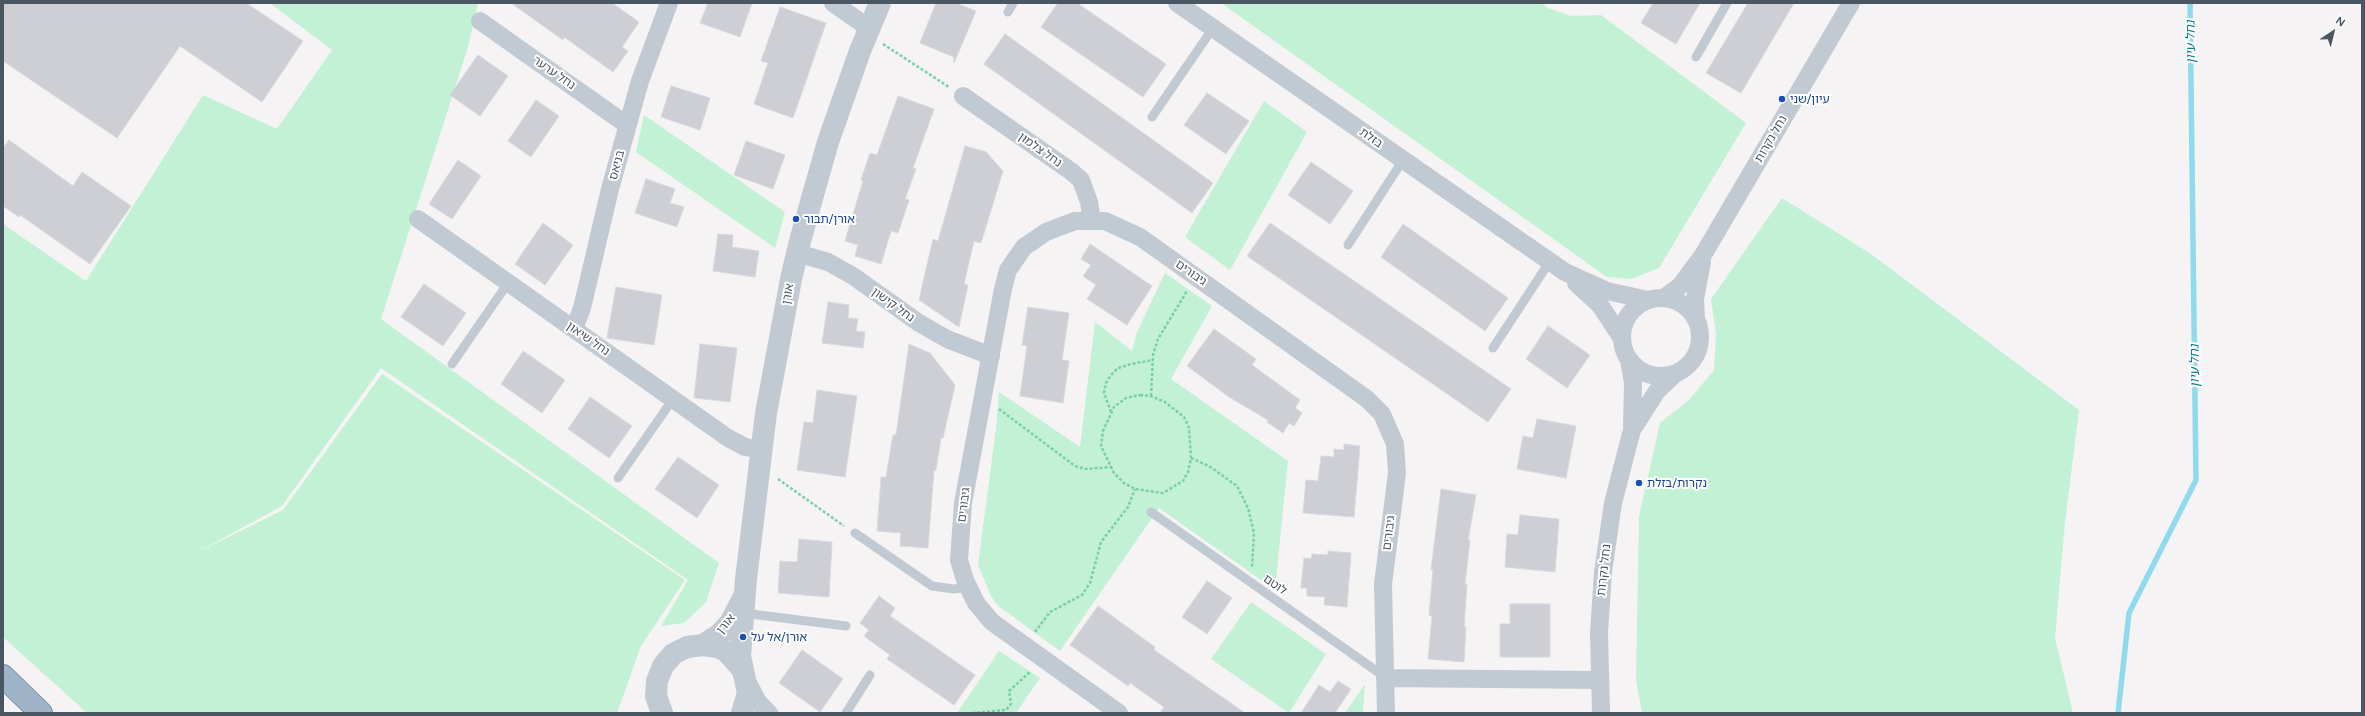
<!DOCTYPE html>
<html>
<head>
<meta charset="utf-8">
<style>
  body { margin:0 }
  #map { position:relative; width:2365px; height:716px; overflow:hidden; background:#f5f3f3; font-family:Figtree,sans-serif }
  canvas { display:block }
  .frame { position:absolute; inset:0; border:4px solid #4a5661; pointer-events:none }
  .north { position:absolute; left:2313px; top:12px; width:40px; height:40px; -webkit-text-stroke:3px #fff; paint-order:stroke; rotate:35deg; font-size:11px; font-weight:700; line-height:16px; text-align:center; color:#4a5661 }
  .north::after { content:''; display:block; margin:auto; width:14px; height:18px; background:#4a5661; clip-path:polygon(50% 0,100% 100%,50% 72%,0 100%) }
</style>
</head>
<body>
<div id="map">
<canvas width="2365" height="716"></canvas>
<div class="frame"></div>
<div class="north">N</div>
</div>
<script>
const ctx = document.querySelector('canvas').getContext('2d');
ctx.lineJoin = 'round';
function paint(path, color) { ctx.fillStyle = color; ctx.fill(path, 'evenodd'); }
const shape = rows => new Path2D(rows.map(r => 'M' + r).join(''));
function trace(path, color, width, dash) { ctx.strokeStyle = color; ctx.lineWidth = width; ctx.lineCap = dash ? 'butt' : 'round'; ctx.setLineDash(dash || []); ctx.stroke(path); }
function drawText(font, color, halo, rows, align = 'center') {
  ctx.font = font + ' Figtree,"Noto Sans Hebrew",sans-serif'; ctx.lineWidth = 4; ctx.setLineDash([]); ctx.textBaseline = 'middle'; ctx.strokeStyle = halo; ctx.fillStyle = color; for (const [text, x, y, turn = 0] of rows) {
    ctx.save(); ctx.translate(x, y); ctx.rotate((+turn || 0) * Math.PI / 180); ctx.textAlign = isNaN(turn) ? turn : align; if (halo) ctx.strokeText(text, 0, 0); ctx.fillText(text, 0, 0); ctx.restore();
  }
}
const green = shape([
  [270,3,478,3,468,47,381,319,719,563,706,602,684,623,661,626,688,580,381,368,282,506,196,553,283,510,382,374,685,580,641,646,617,713,87,713,3,637,3,224,86,281,203,95,277,129,332,50],
  [1221,3,1541,3,1548,8,1571,16,1601,15,1746,123,1659,268,1631,279,1607,277],
  [1264,101,1307,132,1230,270,1185,237],
  [644,115,785,212,775,248,636,152],
  [1782,198,1871,254,2079,410,2065,522,2055,638,2073,713,1642,713,1636,680,1639,516,1660,423,1690,399,1714,370,1716,334,1711,299],
  [1165,273,1212,306,1171,379,1288,461,1275,590,1159,508,1060,651,997,605,991,596,978,565,996,428,999,392,1080,447,1095,322,1132,351,1137,332],
  [1251,602,1326,654,1289,713,1211,659],
  [999,651,1040,678,1016,713,957,713],
  [1365,684,1363,713,1345,713]
]);
const stream = shape([
  [2118,713,2129,613,2196,480,2190,3]
]);
const building = shape([
  [3,3,246,3,303,41,262,102,180,46,117,138,3,61,3,3],
  [511,3,612,3,639,22,622,47,628,51,613,72,564,37,563,40,511,3],
  [708,3,752,3,740,37,700,23,708,3],
  [936,3,956,3,976,11,954,63,954,57,920,43,936,3],
  [1058,3,1077,3,1166,64,1143,97,1041,27,1058,3],
  [1653,3,1700,3,1676,44,1641,23,1653,3],
  [1748,3,1794,3,1741,93,1706,73,1748,3],
  [780,7,826,23,793,118,754,104,768,63,761,61,780,7],
  [1005,34,1213,183,1192,213,984,64,1005,34],
  [478,55,508,76,480,116,450,95,478,55],
  [671,86,710,98,700,130,661,117,671,86],
  [1207,93,1249,121,1226,154,1184,125,1207,93],
  [898,96,934,109,913,168,916,169,905,199,909,200,898,233,891,231,881,264,855,256,858,245,845,241,863,181,861,180,870,153,877,155,898,96],
  [536,100,559,116,531,157,508,141,536,100],
  [9,140,73,186,82,172,131,206,90,264,20,215,19,217,3,206,3,148,9,140],
  [746,141,785,155,773,189,734,175,746,141],
  [965,146,986,152,1003,171,981,243,974,241,964,284,968,285,959,327,919,300,933,239,938,241,965,146],
  [458,160,481,176,452,219,429,204,458,160],
  [1311,162,1353,191,1330,224,1288,195,1311,162],
  [646,179,675,189,670,203,684,207,677,227,635,213,646,179],
  [543,223,573,245,545,285,515,264,543,223],
  [1270,223,1511,389,1488,422,1247,256,1270,223],
  [1403,224,1508,298,1485,331,1381,257,1403,224],
  [718,234,733,235,732,247,759,251,755,277,713,271,718,234],
  [1090,244,1152,286,1127,325,1087,299,1096,285,1083,276,1091,265,1081,259,1090,244],
  [424,284,466,313,443,346,401,317,424,284],
  [616,287,662,295,654,345,607,338,616,287],
  [828,302,849,305,848,318,858,319,856,331,865,332,863,348,822,343,828,302],
  [1028,307,1069,313,1062,360,1069,361,1063,403,1020,396,1027,346,1022,345,1028,307],
  [1548,326,1590,355,1567,388,1526,359,1548,326],
  [1214,329,1256,359,1252,365,1300,400,1295,408,1302,413,1294,426,1289,423,1283,433,1267,422,1268,420,1229,397,1187,366,1214,329],
  [700,344,737,348,730,402,694,398,700,344],
  [909,344,930,353,955,385,943,438,941,438,936,470,934,470,928,548,900,546,901,533,877,531,881,477,886,477,893,435,896,435,909,344],
  [523,351,565,380,542,413,501,384,523,351],
  [817,390,857,396,845,477,797,470,804,422,813,423,817,390],
  [590,397,632,426,609,458,568,429,590,397],
  [1537,419,1576,426,1566,478,1517,469,1523,436,1533,438,1537,419],
  [1344,444,1360,446,1354,517,1303,513,1306,480,1318,481,1321,456,1334,457,1334,449,1344,450,1344,444],
  [678,457,719,485,697,518,655,489,678,457],
  [1441,489,1476,495,1468,540,1470,540,1465,584,1467,584,1464,627,1466,627,1464,662,1428,659,1432,616,1429,615,1433,570,1431,570,1441,489],
  [1520,515,1559,519,1555,572,1505,567,1507,534,1518,535,1520,515],
  [799,539,832,542,829,597,778,593,780,561,797,562,799,539],
  [1328,551,1351,553,1347,607,1324,605,1325,597,1307,596,1307,588,1301,588,1304,558,1311,559,1312,554,1328,555,1328,551],
  [1207,581,1232,598,1207,634,1182,617,1207,581],
  [879,596,895,608,890,616,975,675,954,705,887,659,890,655,864,636,869,630,860,623,879,596],
  [1510,604,1550,604,1550,657,1500,657,1500,624,1510,624,1510,604],
  [1098,606,1155,647,1154,650,1245,713,1160,713,1164,707,1130,683,1128,686,1070,645,1098,606],
  [802,650,843,679,820,712,779,683,802,650],
  [1338,681,1351,689,1335,713,1301,713,1319,685,1330,692,1338,681]
]);
const path = shape([
  [883,44,949,87],
  [1140,395,1151,396,1165,402,1184,417,1189,428,1191,458,1188,472,1183,481,1163,493,1135,489,1124,483,1114,473,1101,446,1103,431,1114,407,1126,398,1140,395],
  [1151,396,1153,355,1158,339,1187,291],
  [999,409,1075,466,1085,469,1111,467],
  [1111,412,1104,393,1106,383,1111,375,1118,368,1131,364,1153,360],
  [1191,458,1209,466,1237,486,1248,508,1254,533,1252,568],
  [778,479,844,526],
  [1035,632,1050,612,1082,595,1090,583,1101,542,1128,507,1135,489],
  [972,713,1006,710,1011,704,1009,691,1031,671]
]);
const service = shape([
  [1008,12,1013,3],
  [1696,57,1727,3],
  [1152,117,1213,28],
  [1348,245,1403,160],
  [1493,348,1550,261],
  [452,364,508,283],
  [618,478,673,399],
  [1151,512,1385,677],
  [855,533,932,586,954,589,968,587],
  [743,613,846,626],
  [846,713,870,675]
]);
const minor = shape([
  [833,3,869,28],
  [1177,3,1565,272,1607,291,1648,300],
  [480,21,627,125],
  [963,96,1072,172,1081,180,1089,202,1092,221],
  [418,219,728,438,745,447,762,450],
  [797,253,828,262,853,276,919,323,947,339,991,356],
  [1576,283,1600,305,1621,337],
  [1665,297,1680,286,1703,255,1851,3],
  '1622 337a39 39 0 1 1 78 0a39 39 0 1 1-78 0Z',
  [1696,318,1695,299,1702,262],
  [574,329,582,308,610,189,640,81,669,3],
  [1629,360,1633,383,1632,426],
  [1385,678,1599,680],
  [748,683,758,702,769,713],
  [1119,713,992,622,976,603,965,580,959,560,963,503,1003,289,1008,270,1024,247,1046,232,1075,221,1105,221,1140,237,1367,399,1382,414,1395,444,1397,473,1383,584,1386,713],
  [1601,713,1599,633,1603,572,1613,503,1632,430,1657,391,1675,374]
]);
const tertiary = shape([
  [703,645,720,634,730,623,742,600],
  [743,670,740,656,746,579,766,413,791,279,800,241,828,142,860,51,880,3],
  [662,713,656,696,657,681,663,666,673,654,687,647,703,645,718,647,727,652,743,670,748,693,742,713]
]);
const trunk = shape([
  [3,676,41,713]
]);
const markers = [
  [1782,99,4,"#1a4fb4"],
  [796,219,4,"#1a4fb4"],
  [1639,483,4,"#1a4fb4"],
  [743,637,4,"#1a4fb4"]
];
const streetNames = [
  ["נחל ערער",554,73,35],
  ["בזלת",1371,138,35],
  ["נחל נקרות",1771,139,-60],
  ["נחל צלמון",1040,150,35],
  ["בניאס",617,165,-75],
  ["גיבורים",1191,273,35],
  ["אורן",788,294,-79],
  ["נחל קישון",893,305,36],
  ["נחל שיאון",588,339,35],
  ["גיבורים",964,505,-83],
  ["גיבורים",1389,533,-83],
  ["נחל נקרות",1604,570,-84],
  ["לוטם",1275,585,35],
  ["אורן",726,624,-51]
];
const transitNames = [
  ["עיון/שני",1790,99],
  ["אורן/תבור",804,219],
  ["נקרות/בזלת",1647,483],
  ["אורן/אל על",751,637]
];
const waterNames = [
  ["נחל עיון",2191,42,-91],
  ["נחל עיון",2195,366,-91]
];
paint(green, '#c3f1d5');
trace(stream, '#90daee', 5.5);
paint(building, '#cdcfd5');
trace(building, '#d7d9de', 1);
trace(trunk, '#7690ad', 24);
trace(path, '#7ad0a6', 2.5, [3, 2]);
trace(service, '#c1cad2', 9);
trace(minor, '#c1cad2', 18);
trace(tertiary, '#c1cad2', 22);
trace(trunk, '#9fb4c9', 22);
for (const [x, y, r, color] of markers) { const dot = new Path2D(); dot.arc(x, y, r, 0, 2 * Math.PI); ctx.fillStyle = color; ctx.fill(dot); trace(dot, '#fff', 1.5); }
drawText('12px', '#4a5661', '#fff', streetNames);
drawText('12px', '#164399', '#fff', transitNames, 'left');
drawText('italic 13px', '#0c7c9b', '#fff', waterNames);
</script>
</body>
</html>
